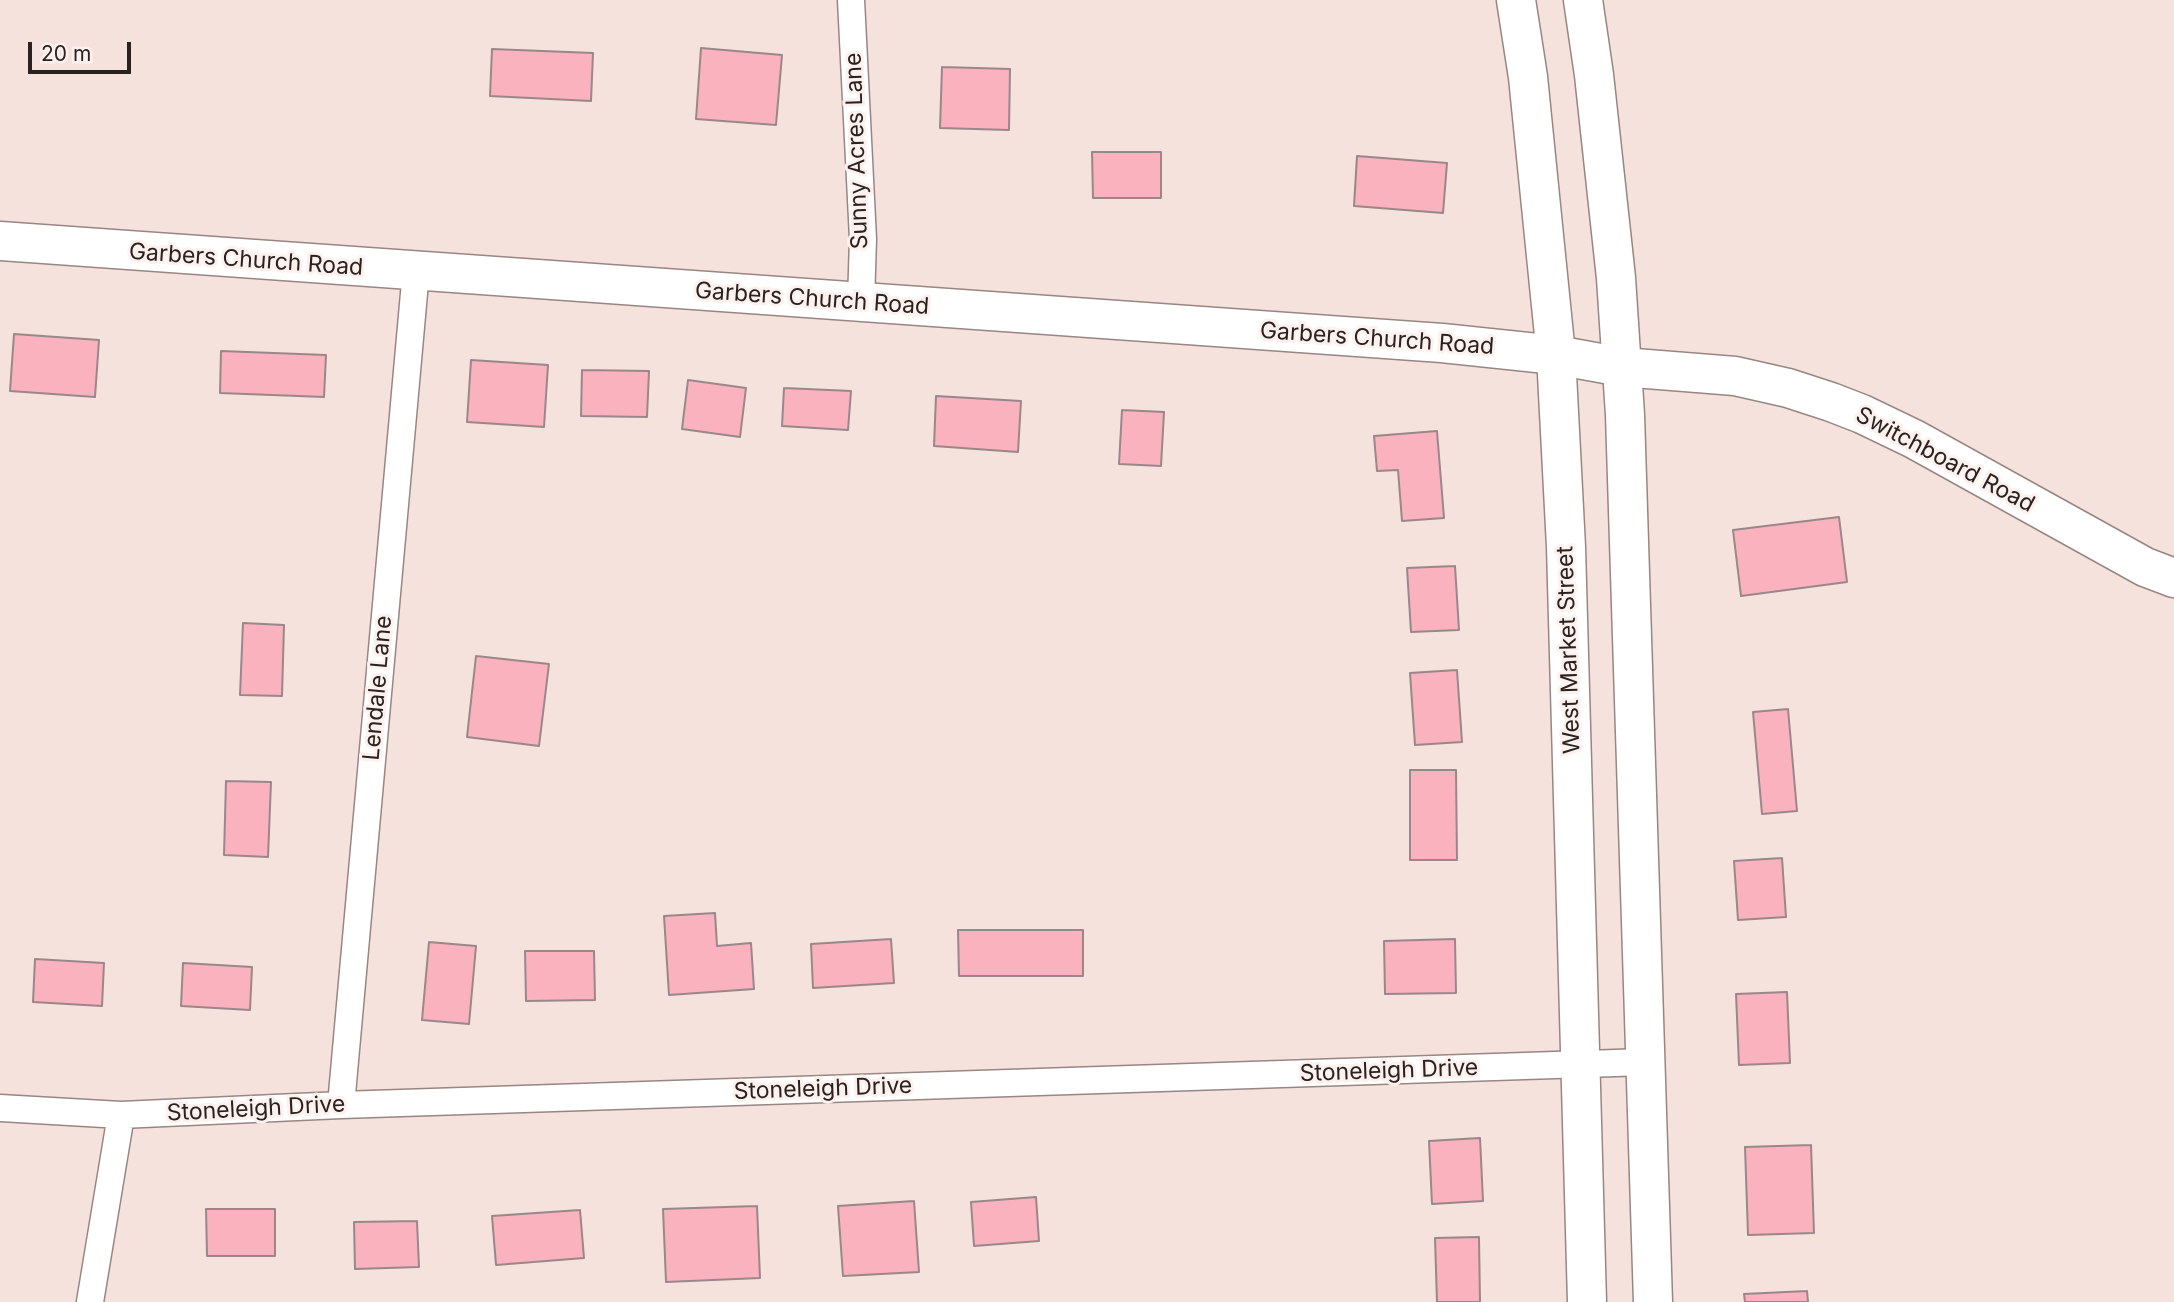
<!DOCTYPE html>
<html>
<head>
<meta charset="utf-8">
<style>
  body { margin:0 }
  #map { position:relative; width:2174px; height:1302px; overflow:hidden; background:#f5e2dd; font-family:Inter,sans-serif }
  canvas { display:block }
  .scale { position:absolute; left:28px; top:42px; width:103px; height:32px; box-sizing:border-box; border:4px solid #292221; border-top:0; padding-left:9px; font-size:21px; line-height:24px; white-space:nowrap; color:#292221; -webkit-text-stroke:5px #fdf1ee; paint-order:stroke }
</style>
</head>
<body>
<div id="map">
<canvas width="2174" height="1302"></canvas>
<div class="scale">20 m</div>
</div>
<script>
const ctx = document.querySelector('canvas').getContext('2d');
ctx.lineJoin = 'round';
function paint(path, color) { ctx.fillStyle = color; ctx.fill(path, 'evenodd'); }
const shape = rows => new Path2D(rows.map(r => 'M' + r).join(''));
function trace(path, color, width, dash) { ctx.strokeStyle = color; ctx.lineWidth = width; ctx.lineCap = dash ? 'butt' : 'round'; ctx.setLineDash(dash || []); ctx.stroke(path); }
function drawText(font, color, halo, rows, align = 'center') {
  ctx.font = font + ' Inter,sans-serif'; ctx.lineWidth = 6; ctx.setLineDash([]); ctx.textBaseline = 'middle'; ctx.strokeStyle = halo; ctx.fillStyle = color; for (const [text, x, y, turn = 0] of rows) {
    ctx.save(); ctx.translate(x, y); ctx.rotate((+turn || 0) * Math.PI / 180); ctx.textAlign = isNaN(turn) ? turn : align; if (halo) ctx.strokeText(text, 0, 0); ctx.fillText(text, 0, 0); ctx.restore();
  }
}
const building = shape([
  [701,48,782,55,776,125,696,119,701,48],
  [492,49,593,53,591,101,490,96,492,49],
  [942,67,1010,69,1009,130,940,128,942,67],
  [1092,152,1161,152,1161,198,1093,198,1092,152],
  [1357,156,1447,163,1443,213,1354,206,1357,156],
  [14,334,99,340,95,397,10,391,14,334],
  [221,351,326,355,324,397,220,393,221,351],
  [471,360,548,365,544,427,467,422,471,360],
  [582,370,649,371,647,417,581,416,582,370],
  [688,380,746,388,740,437,682,429,688,380],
  [784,388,851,391,848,430,782,426,784,388],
  [936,396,1021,401,1018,452,934,446,936,396],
  [1122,410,1164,412,1161,466,1119,464,1122,410],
  [1437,431,1444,518,1402,521,1398,470,1377,471,1374,436,1437,431],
  [1839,517,1847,582,1741,596,1733,530,1839,517],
  [1455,566,1459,630,1411,632,1407,568,1455,566],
  [243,623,284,625,282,696,240,695,243,623],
  [476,656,549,664,539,746,467,737,476,656],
  [1457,670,1462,742,1415,745,1410,673,1457,670],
  [1788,709,1797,811,1762,814,1753,712,1788,709],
  [1410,770,1456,770,1457,860,1410,860,1410,770],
  [226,781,271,782,268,857,224,855,226,781],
  [1782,858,1786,917,1738,920,1734,861,1782,858],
  [715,913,717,946,751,943,754,989,669,995,664,916,715,913],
  [958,930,1083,930,1083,976,959,976,958,930],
  [891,939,894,983,813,988,811,944,891,939],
  [1455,939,1456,993,1385,994,1384,941,1455,939],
  [429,942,476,946,469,1024,422,1020,429,942],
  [525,951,594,951,595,1000,526,1001,525,951],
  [35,959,104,963,102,1006,33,1002,35,959],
  [183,963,252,967,250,1010,181,1006,183,963],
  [1787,992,1790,1063,1739,1065,1736,994,1787,992],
  [1480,1138,1483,1201,1432,1204,1429,1141,1480,1138],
  [1811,1145,1814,1233,1748,1235,1745,1147,1811,1145],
  [1036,1197,1039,1241,974,1246,971,1202,1036,1197],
  [914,1201,919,1272,843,1276,838,1206,914,1201],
  [757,1206,760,1278,666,1282,663,1209,757,1206],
  [206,1209,275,1209,275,1256,207,1256,206,1209],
  [580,1210,584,1258,496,1265,492,1216,580,1210],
  [417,1221,419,1267,355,1269,354,1222,417,1221],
  [1479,1237,1480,1302,1437,1302,1435,1238,1479,1237],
  [1807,1291,1808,1302,1745,1302,1744,1294,1807,1291]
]);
const street = shape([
  [851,0,863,239,861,302],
  [341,1105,416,271],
  [0,1108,121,1115,341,1105,1646,1062],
  [90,1302,121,1115]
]);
const secondary = shape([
  [0,241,1442,343,1556,355,1622,367,1735,376,1788,388,1831,402,1862,414,1914,439,2145,567,2174,578]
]);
const primary = shape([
  [1516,0,1528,77,1556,355,1566,547,1587,1302],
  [1583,0,1594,75,1616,278,1625,415,1653,1302]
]);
const streetNames = [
  ["Sunny Acres Lane",857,151,-92],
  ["Garbers Church Road",246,260,4],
  ["Garbers Church Road",812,299,4],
  ["Garbers Church Road",1377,339,4],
  ["Switchboard Road",1945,460,28],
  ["West Market Street",1569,650,-92],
  ["Lendale Lane",378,688,-85],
  ["Stoneleigh Drive",1389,1071,-2],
  ["Stoneleigh Drive",823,1089,-2],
  ["Stoneleigh Drive",256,1109,-3]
];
paint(building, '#fab2bf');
trace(building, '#99878a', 2);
trace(street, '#988682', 29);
trace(secondary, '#988682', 41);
trace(primary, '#988682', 41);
trace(street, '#fff', 26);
trace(secondary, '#fff', 38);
trace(primary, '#fff', 38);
drawText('23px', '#292221', '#fdf1ee', streetNames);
</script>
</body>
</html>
